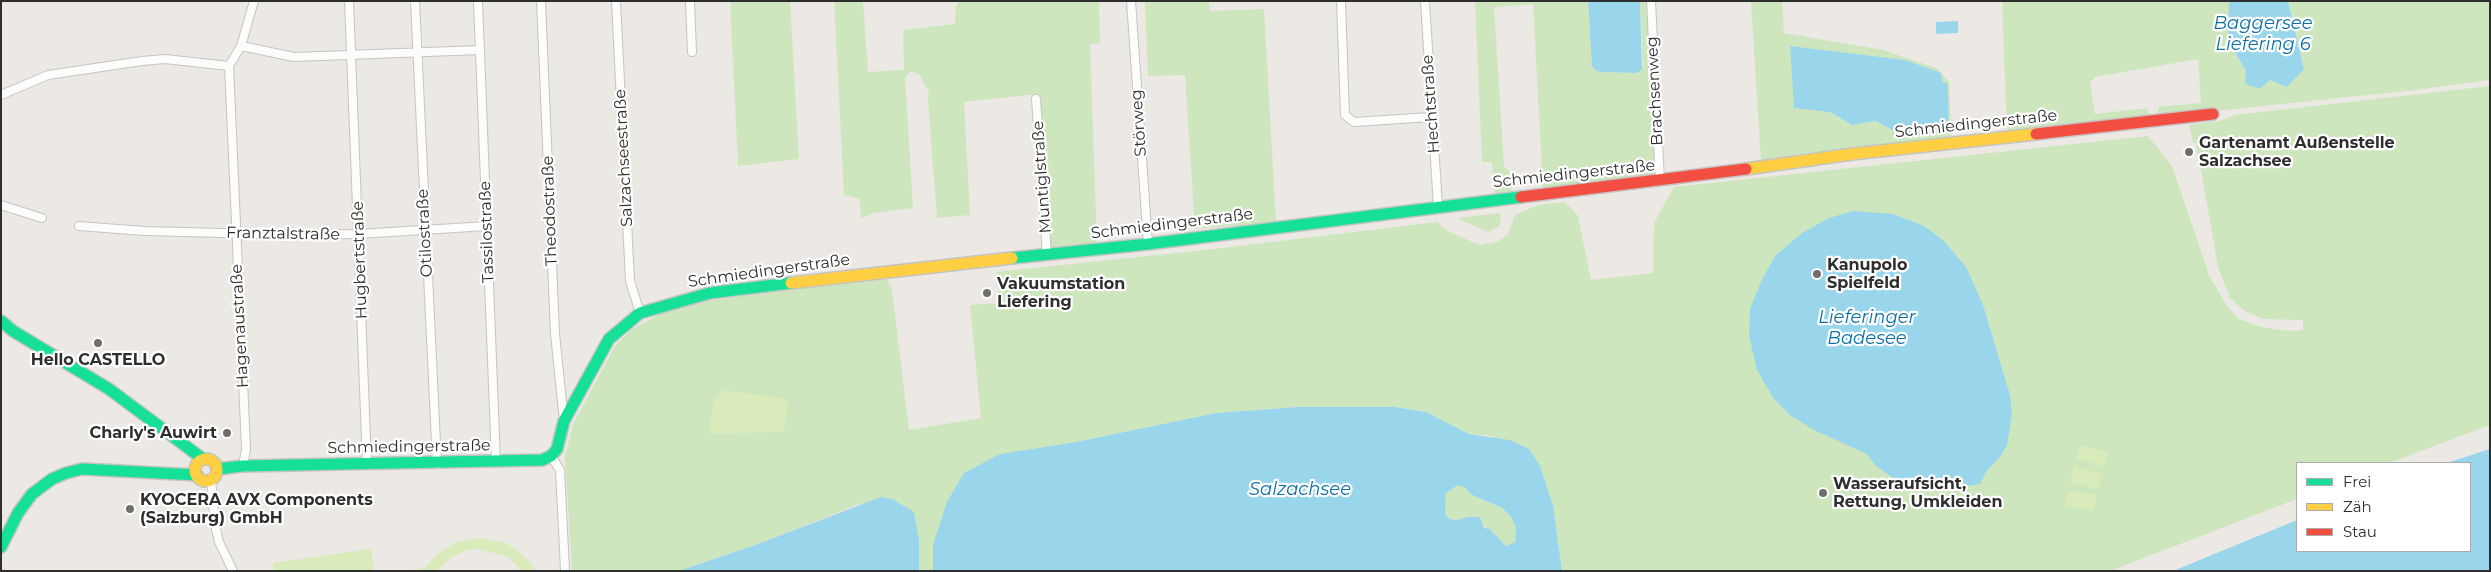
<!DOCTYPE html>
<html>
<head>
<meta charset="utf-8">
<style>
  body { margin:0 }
  #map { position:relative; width:2491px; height:572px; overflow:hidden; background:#ece8e4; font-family:Montserrat,sans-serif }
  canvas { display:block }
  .frame { position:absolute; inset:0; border:2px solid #2e2e2e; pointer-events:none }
  .legend { position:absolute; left:2296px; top:462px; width:175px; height:90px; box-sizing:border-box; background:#fff; border:1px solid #ababab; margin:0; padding:6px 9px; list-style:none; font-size:15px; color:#2e2e2e }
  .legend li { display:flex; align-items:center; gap:10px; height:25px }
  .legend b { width:25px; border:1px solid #ababab }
</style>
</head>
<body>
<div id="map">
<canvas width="2491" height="572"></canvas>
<div class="frame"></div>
<ul class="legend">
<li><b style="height:6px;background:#16e098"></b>Frei</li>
<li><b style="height:6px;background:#ffcf43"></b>Zäh</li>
<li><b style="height:6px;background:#f24e42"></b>Stau</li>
</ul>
</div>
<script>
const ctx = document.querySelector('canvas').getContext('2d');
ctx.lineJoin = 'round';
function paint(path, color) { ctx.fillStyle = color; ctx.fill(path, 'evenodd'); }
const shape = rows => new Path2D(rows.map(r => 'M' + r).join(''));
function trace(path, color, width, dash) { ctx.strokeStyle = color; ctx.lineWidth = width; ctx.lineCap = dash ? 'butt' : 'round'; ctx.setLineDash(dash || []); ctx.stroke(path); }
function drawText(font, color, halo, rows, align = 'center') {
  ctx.font = font + ' Montserrat,sans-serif'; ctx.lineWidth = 4.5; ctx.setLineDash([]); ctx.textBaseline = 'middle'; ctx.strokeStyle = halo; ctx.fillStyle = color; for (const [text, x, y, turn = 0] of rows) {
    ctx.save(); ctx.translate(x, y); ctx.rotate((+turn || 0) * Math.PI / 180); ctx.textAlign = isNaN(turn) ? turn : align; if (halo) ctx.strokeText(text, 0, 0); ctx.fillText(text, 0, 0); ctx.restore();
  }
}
const green = shape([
  [730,1,790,1,799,159,738,166],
  [834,1,863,1,868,72,904,70,903,30,955,24,956,6,959,1,1099,1,1100,43,1090,44,1097,243,1049,247,1038,94,964,102,970,215,937,218,928,101,929,92,919,74,911,71,905,77,913,208,873,213,861,219,860,199,844,195],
  [1145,1,1209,1,1210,11,1264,9,1276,222,1195,229,1185,75,1148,76],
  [1475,1,1588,1,1592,66,1600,72,1637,73,1642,69,1643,64,1640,1,1648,1,1656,170,1652,175,1636,179,1543,188,1533,4,1494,7,1504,167,1509,170,1512,192,1495,194,1492,162,1482,162],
  [1751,1,1782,1,1784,33,1883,50,1936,68,1949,81,1952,140,1761,161],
  [1948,84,1949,131,1903,136,1876,121,1852,125,1830,112],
  [2002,1,2229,1,2228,41,2246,72,2270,80,2304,69,2288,1,2490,1,2490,80,2415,90,2159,117,2158,107,2201,103,2198,59,2095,77,2090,83,2095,114,2148,108,2149,118,2007,134],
  [2490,86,2490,425,2389,463,2297,463,2297,499,2110,571,1562,571,1553,505,1492,436,1469,434,1426,412,1395,407,1297,407,1216,413,1076,442,1000,454,933,545,933,571,919,571,919,540,862,503,755,545,679,571,572,571,565,457,573,424,615,346,632,329,670,309,706,301,886,277,892,290,909,430,981,418,970,305,1000,303,996,272,1214,249,1437,222,1449,232,1480,245,1497,242,1508,234,1515,215,1538,205,1565,202,1578,216,1591,280,1653,273,1654,223,1674,187,2148,136,2172,166,2209,275,2225,303,2239,319,2262,327,2286,331,2303,330,2303,320,2263,319,2243,310,2230,298,2218,267,2201,169,2199,169,2196,143,2193,143,2189,125,2220,121,2235,115],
  [1500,213,1501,218,1499,226,1488,232,1457,218],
  [1458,485,1466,488,1470,494,1502,508,1511,517,1516,528,1515,542,1506,546,1490,529,1484,528,1480,517,1467,517,1458,520,1449,519,1445,513,1446,492]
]);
const pitch = shape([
  [722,390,783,398,788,404,784,432,709,434,714,399],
  [2080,445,2108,452,2104,466,2076,459],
  [2074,466,2102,474,2098,489,2070,482],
  [2068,491,2096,495,2094,510,2065,506],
  [478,538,502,542,513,547,531,563,535,571,522,571,508,557,478,549,468,550,452,557,437,571,406,571,425,568,436,555,456,542],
  [371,549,374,571,274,571,273,563]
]);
const water = shape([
  [1588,1,1640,1,1642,69,1637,73,1600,72,1594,69,1592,66],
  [2229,1,2288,1,2304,69,2287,87,2270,80,2260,89,2245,84,2246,71,2228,41],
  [1958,21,1958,33,1936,34,1936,22],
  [1790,46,1905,60,1941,73,1943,82,1948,84,1949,131,1903,136,1876,121,1852,125,1830,112,1794,108],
  [1853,211,1893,214,1924,226,1943,240,1966,267,1983,305,2010,395,2012,414,2007,445,2000,457,1987,470,1980,484,1937,490,1920,490,1893,478,1875,465,1867,454,1814,430,1791,416,1774,399,1757,370,1749,335,1750,309,1761,282,1775,256,1802,233,1829,218],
  [1297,407,1395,407,1426,412,1469,434,1510,440,1529,449,1540,466,1553,505,1562,571,933,571,933,545,947,502,964,473,1000,454,1076,442,1216,413],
  [1458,485,1466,488,1470,494,1502,508,1511,517,1516,528,1515,542,1506,546,1490,529,1484,528,1480,517,1467,517,1458,520,1449,519,1445,513,1446,493],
  [2490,449,2490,571,2173,571,2297,520,2297,551,2470,551,2470,463,2447,463],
  [881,497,892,499,914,512,919,540,919,571,679,571,755,545]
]);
const street = shape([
  [349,1,367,465],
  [415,1,437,464],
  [478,1,496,462],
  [541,1,555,334,564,421],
  [616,1,630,281,640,313],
  [690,1,692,52],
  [1131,1,1148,244],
  [1341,1,1345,115,1354,122,1431,117],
  [1425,1,1438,207],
  [1651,1,1660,181],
  [241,46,294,57,480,50],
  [229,66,246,449,243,466],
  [1,95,48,75,142,61,165,59,229,66,241,46,254,1],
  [1036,99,1047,255],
  [1,205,42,218],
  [79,226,144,231,303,235,359,234,487,226],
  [551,456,560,470,565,571],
  [211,479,215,525,219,542,233,571]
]);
const fast = shape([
  [1012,258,1148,244,1521,197],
  [1,321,13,331,109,389,203,459],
  [217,469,243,466,542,460,551,456,557,449,564,421,609,339,640,313,710,293,791,283],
  [1,547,18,513,32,494,52,479,66,473,82,469,197,475]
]);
const slow = shape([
  [1746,169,1852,154,2036,134],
  [791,283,1012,258],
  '195 470a11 11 0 1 1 22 0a11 11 0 1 1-22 0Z'
]);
const jam = shape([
  [2036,134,2213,114],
  [1521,197,1746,169]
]);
const markers = [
  [2189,152,5,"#706f6e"],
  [1817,274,5,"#706f6e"],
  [987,293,5,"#706f6e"],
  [98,343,5,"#706f6e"],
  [227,433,5,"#706f6e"],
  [1823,493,5,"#706f6e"],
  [130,509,5,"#706f6e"]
];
const streetNames = [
  ["Brachsenweg",1655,91,-93],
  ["Hechtstraße",1431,104,-94],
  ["Störweg",1139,123,-94],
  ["Schmiedingerstraße",1976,124,-6],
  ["Salzachseestraße",624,158,-93],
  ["Schmiedingerstraße",1574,174,-6],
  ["Muntiglstraße",1042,177,-94],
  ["Theodostraße",550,211,-92],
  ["Schmiedingerstraße",1172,224,-7],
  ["Tassilostraße",487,232,-92],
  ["Otilostraße",425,233,-93],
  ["Franztalstraße",283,234,1],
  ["Hugbertstraße",360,260,-92],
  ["Schmiedingerstraße",769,271,-8],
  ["Hagenaustraße",240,326,-93],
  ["Schmiedingerstraße",409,447,-1]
];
const poiNames = [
  ["Gartenamt Außenstelle",2199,143],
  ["Salzachsee",2199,161],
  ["Kanupolo",1827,265],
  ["Spielfeld",1827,283],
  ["Vakuumstation",997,284],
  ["Liefering",997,302],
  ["Hello CASTELLO",98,360,"center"],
  ["Charly's Auwirt",217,433,"right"],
  ["Wasseraufsicht,",1833,484],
  ["Rettung, Umkleiden",1833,502],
  ["KYOCERA AVX Components",140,500],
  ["(Salzburg) GmbH",140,518]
];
const waterNames = [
  ["Baggersee",2263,24],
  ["Liefering 6",2263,45],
  ["Lieferinger",1867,318],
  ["Badesee",1867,339],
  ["Salzachsee",1300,490]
];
paint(green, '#cee6be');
paint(pitch, '#d9eabb');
paint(water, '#99d6ec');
trace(street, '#c5c4c5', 10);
trace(fast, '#c5c4c5', 14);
trace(slow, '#c5c4c5', 14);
trace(jam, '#c5c4c5', 14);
trace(street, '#fcfcfb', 8);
trace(fast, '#16e098', 11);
trace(slow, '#ffcf43', 11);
trace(jam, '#f24e42', 11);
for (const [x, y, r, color] of markers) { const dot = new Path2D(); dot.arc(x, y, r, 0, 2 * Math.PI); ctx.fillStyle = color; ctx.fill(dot); trace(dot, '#fff', 2); }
drawText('16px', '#2e2e2e', '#fff', streetNames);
drawText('bold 16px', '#2e2e2e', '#fff', poiNames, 'left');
drawText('italic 18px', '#0d6fa3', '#fff', waterNames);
</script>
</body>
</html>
